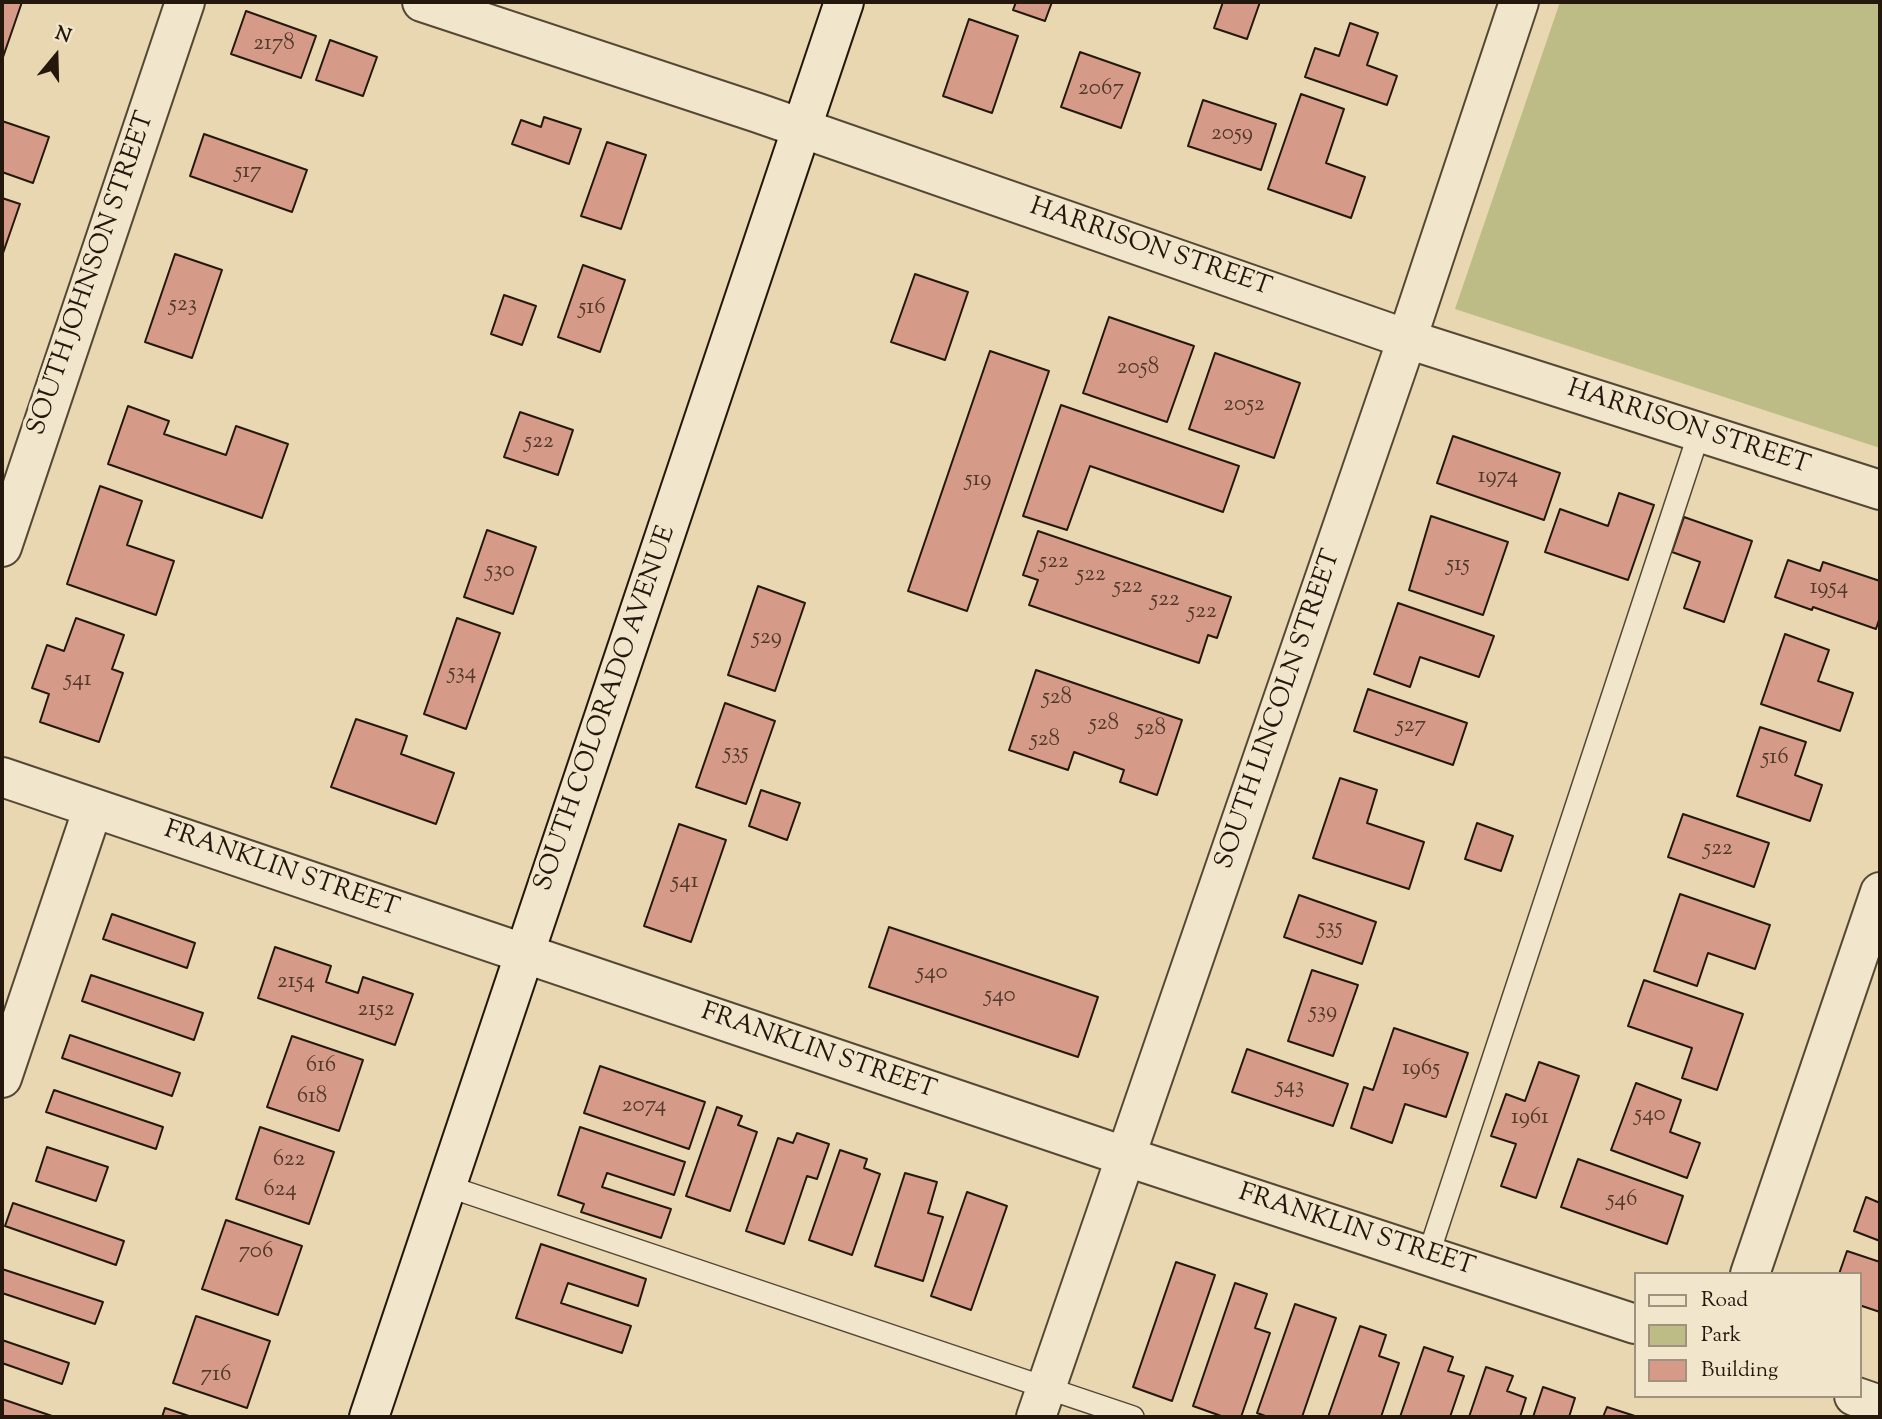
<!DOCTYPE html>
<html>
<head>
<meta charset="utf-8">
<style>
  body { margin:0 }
  #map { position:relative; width:1882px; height:1419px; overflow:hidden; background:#e9d7b1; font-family:"Sorts Mill Goudy",serif }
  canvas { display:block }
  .frame { position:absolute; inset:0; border:4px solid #23180b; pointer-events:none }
  .legend { position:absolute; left:1634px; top:1272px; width:228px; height:126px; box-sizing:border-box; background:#f1e5cc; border:2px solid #9f937f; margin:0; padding:9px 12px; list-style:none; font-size:21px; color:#23180b }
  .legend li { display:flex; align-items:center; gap:14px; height:35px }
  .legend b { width:35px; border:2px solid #9f937f }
  .north { position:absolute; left:21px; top:21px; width:70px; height:70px; -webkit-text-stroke:5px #f1e5cc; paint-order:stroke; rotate:19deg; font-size:19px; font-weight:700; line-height:28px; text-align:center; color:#23180b }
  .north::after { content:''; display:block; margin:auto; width:24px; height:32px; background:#23180b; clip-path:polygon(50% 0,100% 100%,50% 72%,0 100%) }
</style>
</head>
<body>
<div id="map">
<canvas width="1882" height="1419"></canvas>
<div class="frame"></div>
<ul class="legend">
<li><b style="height:9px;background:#f1e5cc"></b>Road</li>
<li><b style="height:19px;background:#bebc86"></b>Park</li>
<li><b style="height:19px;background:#d69b88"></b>Building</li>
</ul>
<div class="north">N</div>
</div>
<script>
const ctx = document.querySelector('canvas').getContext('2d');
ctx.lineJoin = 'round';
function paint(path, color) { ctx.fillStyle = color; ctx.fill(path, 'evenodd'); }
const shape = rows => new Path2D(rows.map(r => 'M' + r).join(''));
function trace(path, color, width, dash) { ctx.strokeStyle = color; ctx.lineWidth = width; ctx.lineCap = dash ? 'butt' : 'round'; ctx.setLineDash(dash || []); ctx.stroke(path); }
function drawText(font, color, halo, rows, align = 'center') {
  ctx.font = font + ' "Sorts Mill Goudy",serif'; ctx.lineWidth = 7; ctx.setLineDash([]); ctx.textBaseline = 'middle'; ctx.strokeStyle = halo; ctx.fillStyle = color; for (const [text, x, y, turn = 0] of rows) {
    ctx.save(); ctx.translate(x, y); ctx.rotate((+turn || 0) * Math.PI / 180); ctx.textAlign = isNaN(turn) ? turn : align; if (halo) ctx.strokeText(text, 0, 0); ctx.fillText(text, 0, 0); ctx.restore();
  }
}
const green = shape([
  [1560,2,1880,2,1880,448,1455,309]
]);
const building = shape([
  [2,2,22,2,2,60,2,2],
  [1016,2,1052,2,1045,21,1013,10,1016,2],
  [1223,2,1260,2,1247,39,1214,28,1223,2],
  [246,11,316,36,301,78,231,54,246,11],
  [969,19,1018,36,992,113,943,96,969,19],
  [1350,23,1378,33,1367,65,1397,76,1387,105,1305,77,1315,48,1339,56,1350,23],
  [330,40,377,57,363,96,316,80,330,40],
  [1080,52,1140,73,1121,128,1061,107,1080,52],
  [1301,94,1344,109,1326,163,1365,177,1351,218,1268,189,1301,94],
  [1203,100,1276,124,1261,170,1188,146,1203,100],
  [544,117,581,129,569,164,512,144,521,120,541,127,544,117],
  [2,121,49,137,33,183,2,172,2,121],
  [204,134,307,170,292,212,190,176,204,134],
  [607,142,646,155,621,229,581,216,607,142],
  [2,198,20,204,2,256,2,198],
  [175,254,222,270,192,358,145,342,175,254],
  [583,265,625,280,600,352,558,337,583,265],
  [915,274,968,292,945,360,891,342,915,274],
  [504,295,536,306,522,345,491,334,504,295],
  [1109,317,1194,346,1167,422,1083,393,1109,317],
  [990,351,1049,371,967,611,908,591,990,351],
  [1215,353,1300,383,1274,458,1189,429,1215,353],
  [1061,405,1239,466,1223,512,1090,466,1067,530,1023,516,1061,405],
  [128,406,169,421,164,434,226,455,236,426,288,444,262,518,108,464,128,406],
  [520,412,573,430,558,475,504,457,520,412],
  [1453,436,1560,473,1544,520,1437,483,1453,436],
  [100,486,142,501,127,545,174,561,156,615,67,584,100,486],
  [1619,493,1654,505,1628,580,1545,552,1560,509,1608,526,1619,493],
  [1431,516,1508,542,1483,615,1409,590,1431,516],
  [1684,517,1752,541,1724,622,1684,608,1700,562,1672,552,1684,517],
  [487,530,536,547,513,614,464,597,487,530],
  [1038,531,1231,597,1217,638,1208,635,1199,663,1029,605,1038,580,1023,575,1038,531],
  [1788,560,1820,571,1823,562,1880,581,1880,617,1876,629,1813,607,1812,610,1775,597,1788,560],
  [758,586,805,603,775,691,728,675,758,586],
  [1398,603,1494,636,1479,677,1420,657,1410,687,1374,674,1398,603],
  [76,618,124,635,112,669,123,673,99,742,40,722,49,694,32,688,47,645,64,651,76,618],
  [457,618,500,633,466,729,424,714,457,618],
  [1785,634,1829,650,1818,681,1853,693,1840,731,1761,704,1785,634],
  [1036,670,1182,720,1157,795,1120,782,1124,770,1074,752,1068,770,1009,750,1036,670],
  [1368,689,1467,723,1453,765,1354,731,1368,689],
  [725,703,775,721,746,804,696,787,725,703],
  [356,719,407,736,401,754,454,773,436,824,331,787,356,719],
  [1760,727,1806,742,1795,775,1822,785,1810,821,1737,796,1760,727],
  [1340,778,1377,790,1367,823,1424,842,1409,889,1313,858,1340,778],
  [761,790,800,803,787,840,749,826,761,790],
  [1683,814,1769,843,1754,887,1668,857,1683,814],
  [1477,823,1513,836,1501,871,1465,859,1477,823],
  [679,824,726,840,691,942,644,926,679,824],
  [1680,894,1770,925,1755,969,1708,953,1697,986,1654,971,1680,894],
  [1299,895,1376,922,1362,964,1284,937,1299,895],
  [112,914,195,943,187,968,103,939,112,914],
  [889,927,1098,997,1078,1057,869,987,889,927],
  [275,947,331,966,326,982,358,993,363,977,413,994,395,1045,258,998,275,947],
  [1312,970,1358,985,1333,1056,1288,1041,1312,970],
  [91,975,203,1013,194,1040,82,1001,91,975],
  [1644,980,1743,1014,1717,1090,1682,1078,1692,1048,1628,1026,1644,980],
  [1394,1028,1468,1053,1446,1117,1405,1104,1392,1143,1351,1128,1364,1087,1373,1090,1394,1028],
  [70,1035,180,1073,172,1096,62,1058,70,1035],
  [292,1036,363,1060,339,1131,267,1107,292,1036],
  [1247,1049,1348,1084,1333,1126,1232,1092,1247,1049],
  [1539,1062,1579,1076,1536,1198,1501,1186,1516,1144,1491,1136,1506,1094,1525,1101,1539,1062],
  [600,1066,705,1102,689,1149,584,1113,600,1066],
  [1636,1083,1681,1100,1670,1132,1700,1143,1687,1178,1611,1150,1636,1083],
  [54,1090,163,1127,156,1149,46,1112,54,1090],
  [717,1107,742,1116,738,1125,757,1132,730,1211,686,1196,717,1107],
  [260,1127,334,1152,309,1224,236,1199,260,1127],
  [580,1127,685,1162,674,1195,607,1173,602,1187,671,1209,661,1238,581,1212,584,1204,558,1195,580,1127],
  [797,1133,829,1144,817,1179,807,1176,784,1244,746,1231,778,1138,793,1143,797,1133],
  [47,1147,108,1167,96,1201,36,1181,47,1147],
  [840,1150,867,1159,864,1168,880,1174,852,1255,809,1240,840,1150],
  [1578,1159,1683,1196,1667,1244,1561,1207,1578,1159],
  [905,1173,937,1182,928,1213,943,1217,923,1281,875,1266,905,1173],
  [967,1192,1007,1206,971,1310,931,1296,967,1192],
  [1866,1197,1880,1203,1880,1241,1854,1231,1866,1197],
  [13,1203,124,1241,116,1265,5,1226,13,1203],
  [226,1220,302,1246,278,1315,202,1289,226,1220],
  [541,1244,646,1279,638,1306,568,1283,561,1303,631,1326,622,1353,516,1318,541,1244],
  [1847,1251,1880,1262,1880,1312,1859,1305,1859,1274,1839,1274,1847,1251],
  [1176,1262,1215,1275,1172,1401,1133,1387,1176,1262],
  [2,1269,103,1302,95,1324,2,1293,2,1269],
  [1235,1283,1267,1294,1255,1328,1270,1333,1241,1417,1224,1417,1193,1406,1235,1283],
  [1295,1304,1336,1318,1302,1417,1268,1417,1257,1413,1295,1304],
  [196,1316,270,1341,247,1408,173,1383,196,1316],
  [1360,1326,1386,1335,1379,1356,1399,1363,1381,1417,1328,1417,1360,1326],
  [2,1340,69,1363,62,1384,2,1363,2,1340],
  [1424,1347,1453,1357,1448,1371,1464,1376,1450,1417,1400,1417,1424,1347],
  [1486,1367,1513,1376,1507,1391,1526,1398,1520,1417,1469,1417,1486,1367],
  [1543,1387,1575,1398,1569,1417,1533,1417,1543,1387],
  [2,1399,55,1417,2,1417,2,1399],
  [1607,1407,1638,1417,1603,1417,1607,1407],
  [165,1408,192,1417,162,1417,165,1408]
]);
const lane = shape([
  [447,1186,1133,1417],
  [1428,1256,1699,433]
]);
const street = shape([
  [422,2,758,113,1407,339,1880,490],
  [2,547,185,2],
  [2,777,1127,1157,1635,1324],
  [2,1078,93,808],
  [1750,1274,1880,892],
  [1854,1396,1880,1405],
  [1036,1417,1407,339,1519,2]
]);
const secondary = shape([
  [369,1417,844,2]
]);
const numberNames = [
  ["2178",274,45],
  ["2067",1101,90],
  ["2059",1232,135],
  ["517",248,173],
  ["523",183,306],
  ["516",592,309],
  ["2058",1138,369],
  ["2052",1244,406],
  ["522",539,443],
  ["1974",1498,478],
  ["519",978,481],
  ["522",1054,563],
  ["515",1458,566],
  ["530",500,572],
  ["522",1091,576],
  ["522",1128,588],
  ["1954",1829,589],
  ["522",1165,601],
  ["522",1202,613],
  ["529",767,639],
  ["534",462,674],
  ["541",78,681],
  ["528",1057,699],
  ["528",1104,725],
  ["527",1411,727],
  ["528",1151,730],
  ["528",1045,741],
  ["535",736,754],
  ["516",1775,759],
  ["522",1718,850],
  ["541",685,883],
  ["535",1330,929],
  ["540",932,974],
  ["2154",296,983],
  ["540",1000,997],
  ["2152",376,1011],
  ["539",1323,1013],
  ["616",321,1067],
  ["1965",1421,1070],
  ["543",1290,1088],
  ["618",312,1098],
  ["2074",644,1107],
  ["540",1650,1116],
  ["1961",1530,1119],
  ["622",289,1161],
  ["624",280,1191],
  ["546",1622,1201],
  ["706",256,1253],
  ["716",216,1376]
];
const streetNames = [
  ["HARRISON STREET",1150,249,19],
  ["SOUTH JOHNSON STREET",93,274,-71],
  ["HARRISON STREET",1688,429,18],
  ["SOUTH COLORADO AVENUE",607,709,-71],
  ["SOUTH LINCOLN STREET",1280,710,-71],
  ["FRANKLIN STREET",281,871,19],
  ["FRANKLIN STREET",818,1053,19],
  ["FRANKLIN STREET",1356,1232,18]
];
paint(green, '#bebc86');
paint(building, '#d69b88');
trace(building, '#23180b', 2);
trace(lane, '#544834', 24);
trace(street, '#544834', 42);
trace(secondary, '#23180b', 42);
trace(lane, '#f1e5cc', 21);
trace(street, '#f1e5cc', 38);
trace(secondary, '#f1e5cc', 38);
drawText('23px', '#50392a', null, numberNames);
drawText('26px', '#23180b', '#f1e5cc', streetNames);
</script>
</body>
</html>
